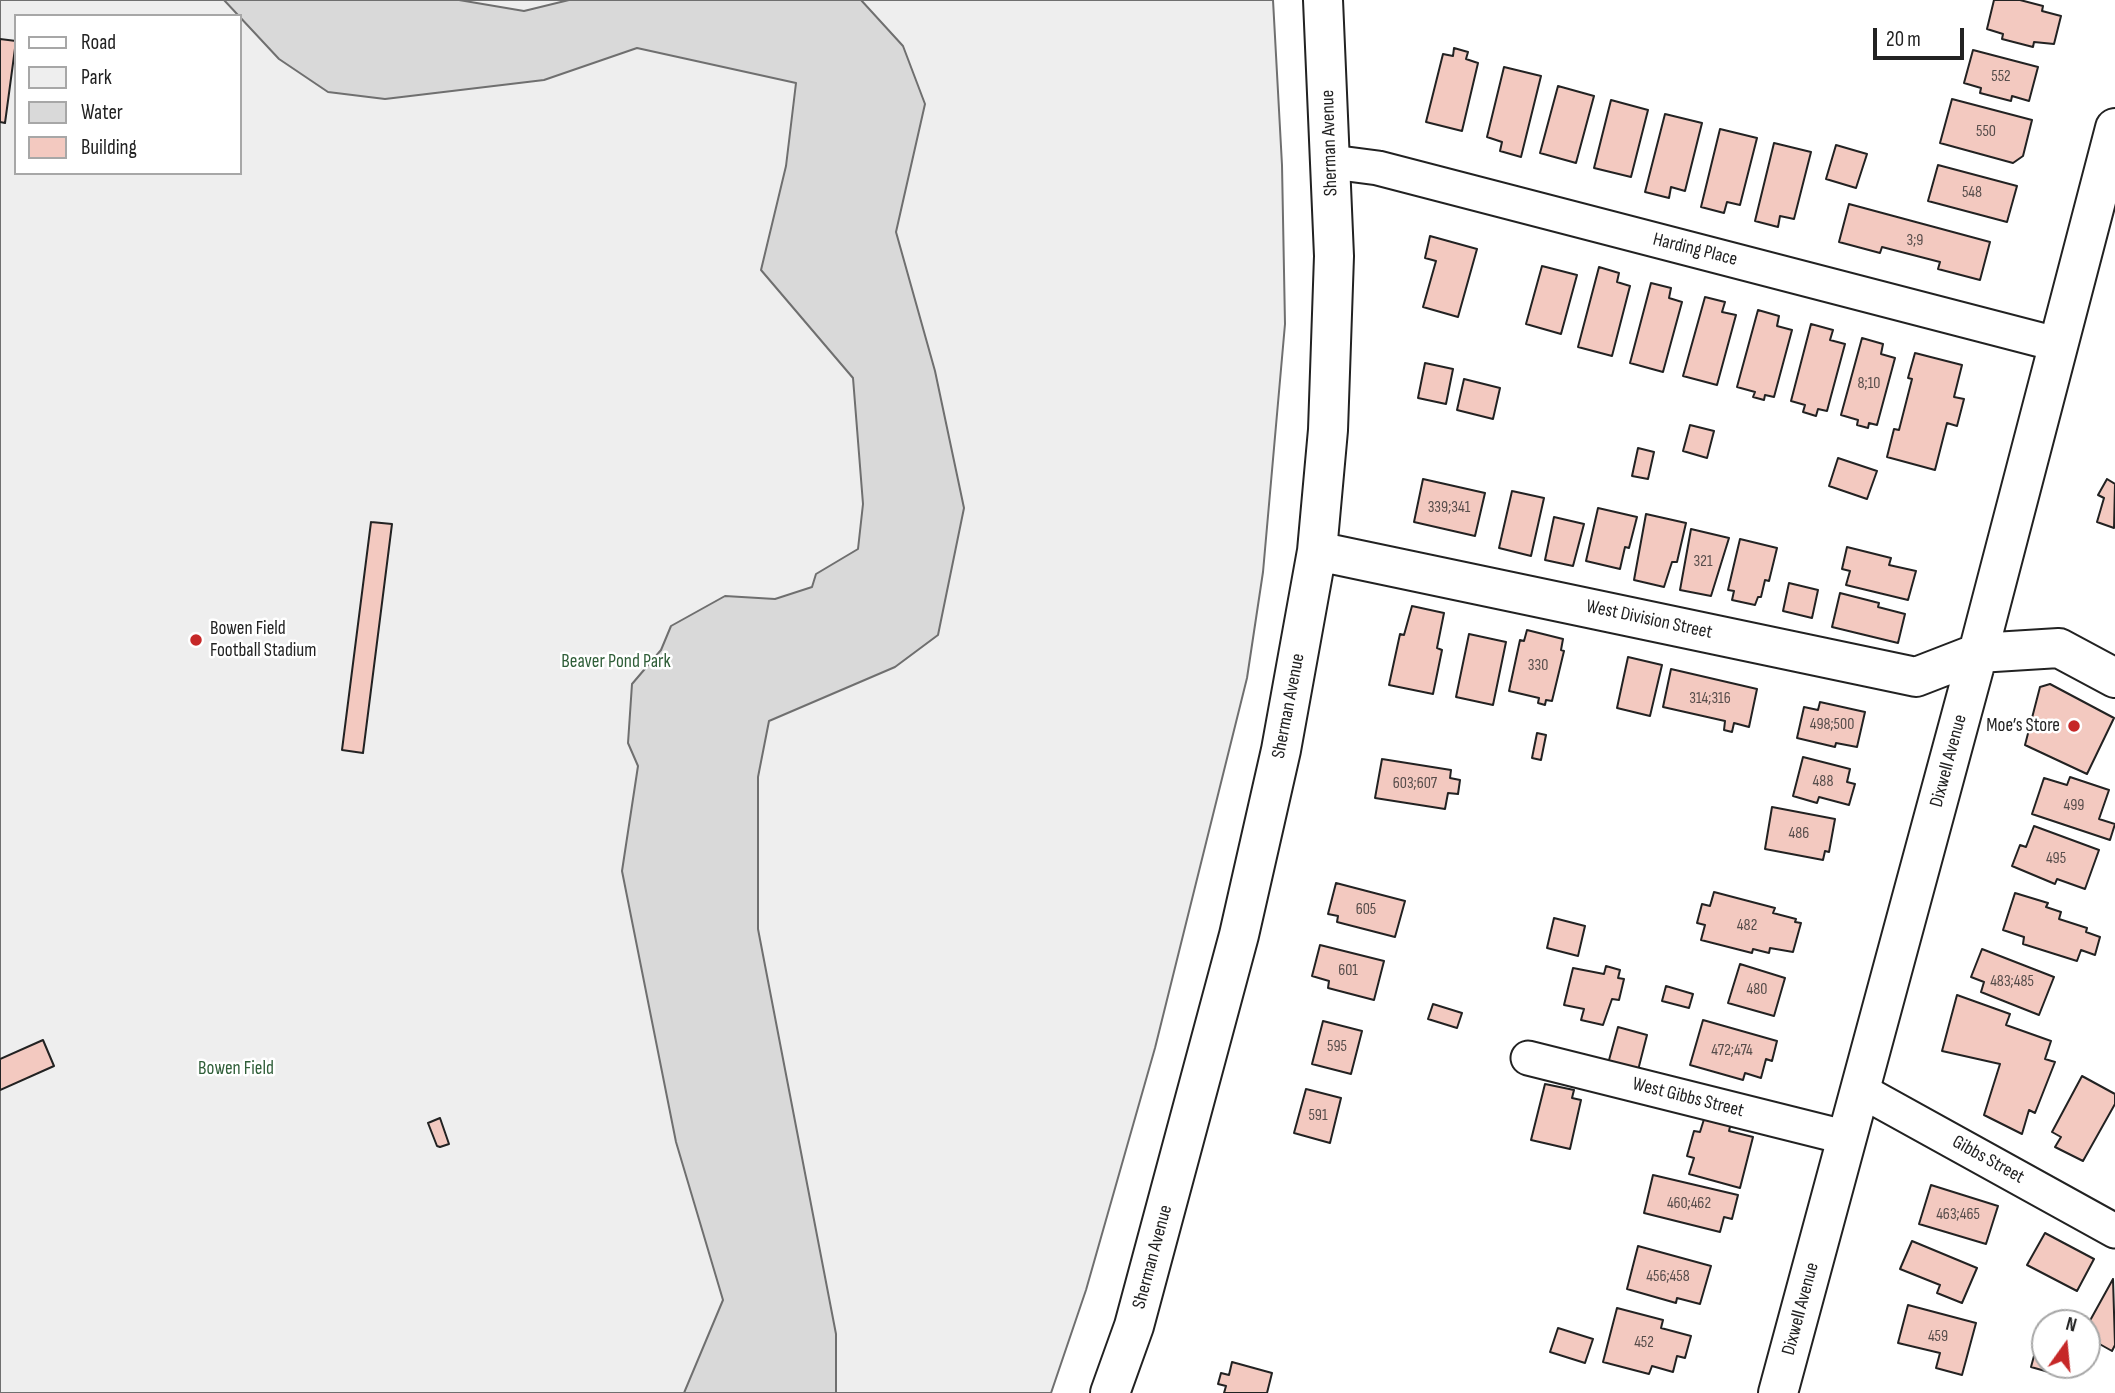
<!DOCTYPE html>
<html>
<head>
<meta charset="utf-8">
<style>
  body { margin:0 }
  #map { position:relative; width:2115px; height:1393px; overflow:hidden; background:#fff; font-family:"Sofia Sans Condensed",sans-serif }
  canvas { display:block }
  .legend { position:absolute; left:14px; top:14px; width:228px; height:161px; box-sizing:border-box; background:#fff; border:2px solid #a7a7a7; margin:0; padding:9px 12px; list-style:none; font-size:21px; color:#222 }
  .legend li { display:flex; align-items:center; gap:14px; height:35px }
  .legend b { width:35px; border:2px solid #a7a7a7 }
  .north { position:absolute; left:2031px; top:1309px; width:70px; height:70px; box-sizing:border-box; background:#fff; border:2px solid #a7a7a7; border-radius:50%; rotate:15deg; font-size:19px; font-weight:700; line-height:28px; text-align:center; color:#222 }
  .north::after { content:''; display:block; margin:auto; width:24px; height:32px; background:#c62828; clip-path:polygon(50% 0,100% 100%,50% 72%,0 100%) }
  .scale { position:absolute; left:1873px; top:28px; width:91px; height:32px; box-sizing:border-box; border:4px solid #222; border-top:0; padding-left:9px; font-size:21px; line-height:24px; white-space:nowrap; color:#222; -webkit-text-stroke:5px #fff; paint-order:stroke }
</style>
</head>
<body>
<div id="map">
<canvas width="2115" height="1393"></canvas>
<ul class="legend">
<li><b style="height:9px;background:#fff"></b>Road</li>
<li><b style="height:19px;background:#eee"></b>Park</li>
<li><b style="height:19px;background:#d9d9d9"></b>Water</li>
<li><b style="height:19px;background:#f3c9c0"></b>Building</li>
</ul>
<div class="north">N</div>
<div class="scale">20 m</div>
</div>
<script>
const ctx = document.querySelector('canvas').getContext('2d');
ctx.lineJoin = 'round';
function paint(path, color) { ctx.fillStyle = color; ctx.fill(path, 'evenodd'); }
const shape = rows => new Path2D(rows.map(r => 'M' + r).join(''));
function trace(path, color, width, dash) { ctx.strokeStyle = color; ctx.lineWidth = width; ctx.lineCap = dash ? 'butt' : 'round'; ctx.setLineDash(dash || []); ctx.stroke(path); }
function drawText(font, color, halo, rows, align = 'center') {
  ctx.font = font + ' "Sofia Sans Condensed",sans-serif'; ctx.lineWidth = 5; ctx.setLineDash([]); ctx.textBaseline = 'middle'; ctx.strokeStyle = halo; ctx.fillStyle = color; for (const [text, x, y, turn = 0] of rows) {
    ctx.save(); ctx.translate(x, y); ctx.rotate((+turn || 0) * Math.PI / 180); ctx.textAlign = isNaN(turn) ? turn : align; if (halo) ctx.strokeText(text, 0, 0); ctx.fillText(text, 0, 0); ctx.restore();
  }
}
const green = shape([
  [0,0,1273,0,1282,165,1285,324,1263,572,1247,678,1155,1048,1086,1290,1051,1393,0,1393,0,0],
  [16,16,240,16,240,173,16,173,16,16]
]);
const water = shape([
  [224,0,459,0,524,11,569,0,861,0,903,46,925,104,896,232,935,371,964,508,938,635,895,667,769,721,758,777,758,929,836,1334,836,1393,684,1393,723,1300,676,1142,622,871,638,766,628,743,632,684,661,650,671,626,725,596,775,599,812,587,816,574,858,549,863,504,853,378,761,270,786,166,796,83,637,48,544,80,385,99,328,92,279,59,224,0]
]);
const building = shape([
  [1994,0,2020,0,2043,6,2042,11,2061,16,2054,44,2034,42,2033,47,2002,39,2003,34,1987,29,1994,0],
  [0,39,16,41,5,123,0,122,0,39],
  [1454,48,1468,52,1466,59,1478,63,1462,131,1426,122,1443,54,1453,56,1454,48],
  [1973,50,2038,67,2029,101,2012,96,2011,101,1980,93,1981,88,1964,83,1973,50],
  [1504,67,1541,76,1521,157,1500,151,1502,142,1487,137,1504,67],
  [1558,86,1594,96,1576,163,1540,153,1558,86],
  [1952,99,2032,120,2023,156,2013,163,1940,143,1952,99],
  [1611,100,1648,110,1631,177,1594,168,1611,100],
  [1665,114,1702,123,1685,191,1671,187,1669,198,1645,192,1665,114],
  [1720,129,1757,138,1740,205,1727,202,1724,213,1701,207,1720,129],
  [1774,143,1811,152,1794,219,1780,216,1778,227,1755,221,1774,143],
  [1836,145,1867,154,1856,188,1826,179,1836,145],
  [1938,165,2017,186,2007,222,1928,201,1938,165],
  [1849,204,1990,242,1980,280,1938,269,1940,262,1882,247,1880,253,1839,242,1849,204],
  [1430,236,1477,249,1458,317,1423,307,1436,261,1425,258,1430,236],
  [1542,266,1577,275,1561,334,1526,324,1542,266],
  [1599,267,1619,273,1617,282,1630,286,1612,356,1578,347,1599,267],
  [1651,283,1671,288,1669,298,1682,302,1663,372,1630,363,1651,283],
  [1705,297,1725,302,1722,312,1736,315,1717,385,1683,376,1705,297],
  [1758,310,1779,316,1777,326,1792,330,1774,397,1765,395,1764,400,1753,397,1755,392,1737,387,1758,310],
  [1811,324,1833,330,1830,340,1845,344,1827,411,1818,409,1816,416,1803,412,1805,405,1791,401,1811,324],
  [1862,338,1883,344,1881,354,1895,358,1877,425,1869,423,1868,428,1857,425,1858,420,1841,415,1862,338],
  [1915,353,1962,365,1954,397,1964,399,1957,426,1947,423,1935,470,1887,457,1894,429,1899,430,1912,379,1908,378,1915,353],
  [1425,363,1453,369,1446,404,1418,398,1425,363],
  [1464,379,1500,388,1493,419,1457,410,1464,379],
  [1690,425,1714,431,1707,458,1683,451,1690,425],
  [1638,448,1654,452,1648,479,1632,476,1638,448],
  [1838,458,1877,471,1867,499,1829,486,1838,458],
  [1423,479,1485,493,1475,536,1414,522,1423,479],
  [2107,479,2115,484,2114,528,2097,522,2104,498,2098,495,2107,479],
  [1512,491,1544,498,1531,556,1499,548,1512,491],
  [1598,508,1637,517,1629,548,1625,547,1620,569,1586,561,1598,508],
  [1646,514,1686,523,1677,562,1672,562,1664,587,1634,580,1646,514],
  [1554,517,1584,524,1573,566,1545,560,1554,517],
  [371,522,392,524,363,753,342,750,371,522],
  [1691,529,1729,538,1711,596,1680,590,1691,529],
  [1740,539,1777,548,1769,581,1765,580,1761,597,1758,597,1755,605,1732,600,1734,591,1728,590,1740,539],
  [1847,547,1891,558,1889,565,1916,571,1908,600,1846,585,1850,571,1842,569,1847,547],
  [1789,583,1818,590,1812,618,1783,611,1789,583],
  [1840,593,1879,603,1878,607,1905,614,1898,643,1832,627,1840,593],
  [1412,606,1444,613,1437,648,1442,650,1433,694,1389,685,1400,634,1404,635,1412,606],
  [1527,630,1563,639,1561,650,1564,651,1552,701,1546,700,1545,705,1538,703,1539,698,1509,691,1520,640,1524,641,1527,630],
  [1469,634,1506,642,1493,705,1456,697,1469,634],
  [1628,657,1662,665,1650,716,1617,708,1628,657],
  [1671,669,1757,689,1749,727,1734,723,1732,732,1724,730,1725,721,1663,707,1671,669],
  [2050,684,2114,718,2087,774,2025,745,2040,687,2050,684],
  [1820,702,1865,712,1857,747,1836,743,1835,747,1797,738,1804,707,1818,710,1820,702],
  [1537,733,1546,735,1541,760,1532,758,1537,733],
  [1803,757,1850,769,1847,782,1855,784,1849,805,1819,797,1817,803,1793,796,1803,757],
  [1382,759,1451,770,1450,778,1460,780,1458,794,1448,793,1445,809,1375,798,1382,759],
  [2070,777,2109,790,2099,819,2115,824,2110,840,2032,814,2044,778,2067,785,2070,777],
  [1772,807,1835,819,1829,852,1825,851,1823,860,1765,849,1772,807],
  [2034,826,2099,850,2085,889,2057,879,2055,884,2012,866,2020,845,2026,847,2034,826],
  [1336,883,1405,901,1395,937,1337,922,1338,916,1328,914,1336,883],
  [1714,892,1775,908,1773,913,1796,919,1795,922,1801,923,1793,952,1770,948,1769,953,1753,949,1752,953,1701,940,1705,925,1697,923,1702,904,1710,906,1714,892],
  [2015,893,2048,903,2046,907,2061,912,2059,919,2087,928,2086,932,2100,937,2095,955,2081,950,2077,961,2023,944,2024,937,2003,930,2015,893],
  [1554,918,1585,926,1578,956,1547,948,1554,918],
  [1320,945,1384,961,1374,1000,1328,988,1329,981,1312,976,1320,945],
  [1982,949,2054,977,2039,1015,1981,992,1984,982,1971,977,1982,949],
  [1740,964,1785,978,1774,1016,1728,1003,1740,964],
  [1606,966,1620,970,1618,978,1624,979,1619,1000,1612,999,1603,1025,1581,1020,1584,1009,1564,1005,1573,968,1604,974,1606,966],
  [1666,986,1693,994,1689,1008,1662,1001,1666,986],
  [1957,995,2010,1014,2006,1025,2051,1041,2045,1059,2055,1062,2035,1113,2029,1110,2022,1134,1984,1115,2000,1064,1942,1051,1957,995],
  [1433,1004,1462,1013,1457,1028,1428,1019,1433,1004],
  [1703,1020,1777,1041,1772,1061,1766,1059,1761,1078,1745,1073,1743,1080,1690,1065,1703,1020],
  [1323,1021,1362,1031,1351,1074,1312,1064,1323,1021],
  [1618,1027,1647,1035,1636,1078,1606,1071,1618,1027],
  [43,1040,54,1066,0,1090,0,1059,43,1040],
  [2082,1076,2115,1094,2115,1104,2083,1161,2055,1147,2061,1137,2052,1132,2082,1076],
  [1545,1084,1574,1090,1572,1098,1581,1100,1570,1149,1531,1140,1545,1084],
  [1306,1089,1341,1098,1330,1143,1294,1133,1306,1089],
  [1705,1116,1731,1123,1729,1131,1753,1137,1740,1188,1689,1174,1694,1158,1687,1156,1694,1131,1700,1132,1705,1116],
  [440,1118,449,1144,440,1147,437,1146,428,1123,440,1118],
  [1653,1175,1738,1195,1732,1219,1724,1217,1720,1232,1644,1213,1653,1175],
  [1931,1185,1998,1206,1986,1244,1919,1224,1931,1185],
  [2045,1233,2094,1259,2077,1291,2027,1265,2045,1233],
  [1912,1241,1977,1268,1962,1303,1937,1293,1940,1285,1900,1269,1912,1241],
  [1638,1246,1711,1266,1700,1304,1677,1298,1676,1303,1627,1289,1638,1246],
  [2113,1279,2115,1345,2112,1351,2087,1337,2087,1326,2113,1279],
  [1908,1305,1976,1323,1962,1375,1936,1368,1940,1353,1898,1343,1908,1305],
  [1617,1308,1663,1320,1661,1328,1691,1336,1685,1358,1677,1356,1673,1372,1652,1366,1649,1374,1603,1362,1617,1308],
  [1558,1328,1593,1339,1585,1363,1550,1352,1558,1328],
  [2038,1341,2045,1343,2045,1365,2066,1365,2063,1376,2031,1367,2038,1341],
  [1232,1362,1272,1373,1267,1393,1224,1393,1226,1386,1218,1384,1221,1373,1229,1375,1232,1362]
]);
const minor = shape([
  [1332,162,1378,168,2056,344],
  [1528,1058,1848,1138],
  [1860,1090,2115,1231]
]);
const major = shape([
  [1317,551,1916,677,1978,653,2059,648,2115,678],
  [1110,1393,1134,1326,1239,935,1281,750,1317,551,1328,430,1334,256,1323,0],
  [1778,1393,1978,653,2115,128]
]);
const markers = [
  [196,640,7,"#c62828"],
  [2074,726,7,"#c62828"]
];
const numberNames = [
  ["552",2001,77],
  ["550",1986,132],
  ["548",1972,193],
  ["3;9",1915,241],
  ["8;10",1869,384],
  ["339;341",1449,508],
  ["321",1703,562],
  ["330",1538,666],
  ["314;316",1710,699],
  ["498;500",1832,725],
  ["488",1823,782],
  ["603;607",1415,784],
  ["499",2074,806],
  ["486",1799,834],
  ["495",2056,859],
  ["605",1366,910],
  ["482",1747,926],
  ["601",1348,971],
  ["483;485",2012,982],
  ["480",1757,990],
  ["595",1337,1047],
  ["472;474",1732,1051],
  ["591",1318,1116],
  ["460;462",1689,1204],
  ["463;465",1958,1215],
  ["456;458",1668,1277],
  ["459",1938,1337],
  ["452",1644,1343]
];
const streetNames = [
  ["Sherman Avenue",1330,143,-92],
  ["Harding Place",1695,250,14],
  ["West Division Street",1649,620,12],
  ["Sherman Avenue",1289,706,-79],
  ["Dixwell Avenue",1949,761,-75],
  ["West Gibbs Street",1688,1098,14],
  ["Gibbs Street",1988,1160,29],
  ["Sherman Avenue",1153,1257,-75],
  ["Dixwell Avenue",1801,1309,-75]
];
const poiNames = [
  ["Bowen Field",210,629],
  ["Football Stadium",210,651],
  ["Moe’s Store",2060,726,"right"]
];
const parkNames = [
  ["Beaver Pond Park",616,662],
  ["Bowen Field",236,1069]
];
paint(green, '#eee');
trace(green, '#6f6f6f', 2);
paint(water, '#d9d9d9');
trace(water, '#6f6f6f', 2);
paint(building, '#f3c9c0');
trace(building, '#222', 2);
trace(minor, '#222', 37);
trace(major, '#222', 42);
trace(minor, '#fff', 33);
trace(major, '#fff', 38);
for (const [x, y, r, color] of markers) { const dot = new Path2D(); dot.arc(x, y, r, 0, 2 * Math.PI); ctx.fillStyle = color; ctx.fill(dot); trace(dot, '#fff', 2.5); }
drawText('16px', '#564c4a', null, numberNames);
drawText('19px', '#222', '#fff', streetNames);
drawText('19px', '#222', '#fff', poiNames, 'left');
drawText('19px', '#2f5e38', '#fff', parkNames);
</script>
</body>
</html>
